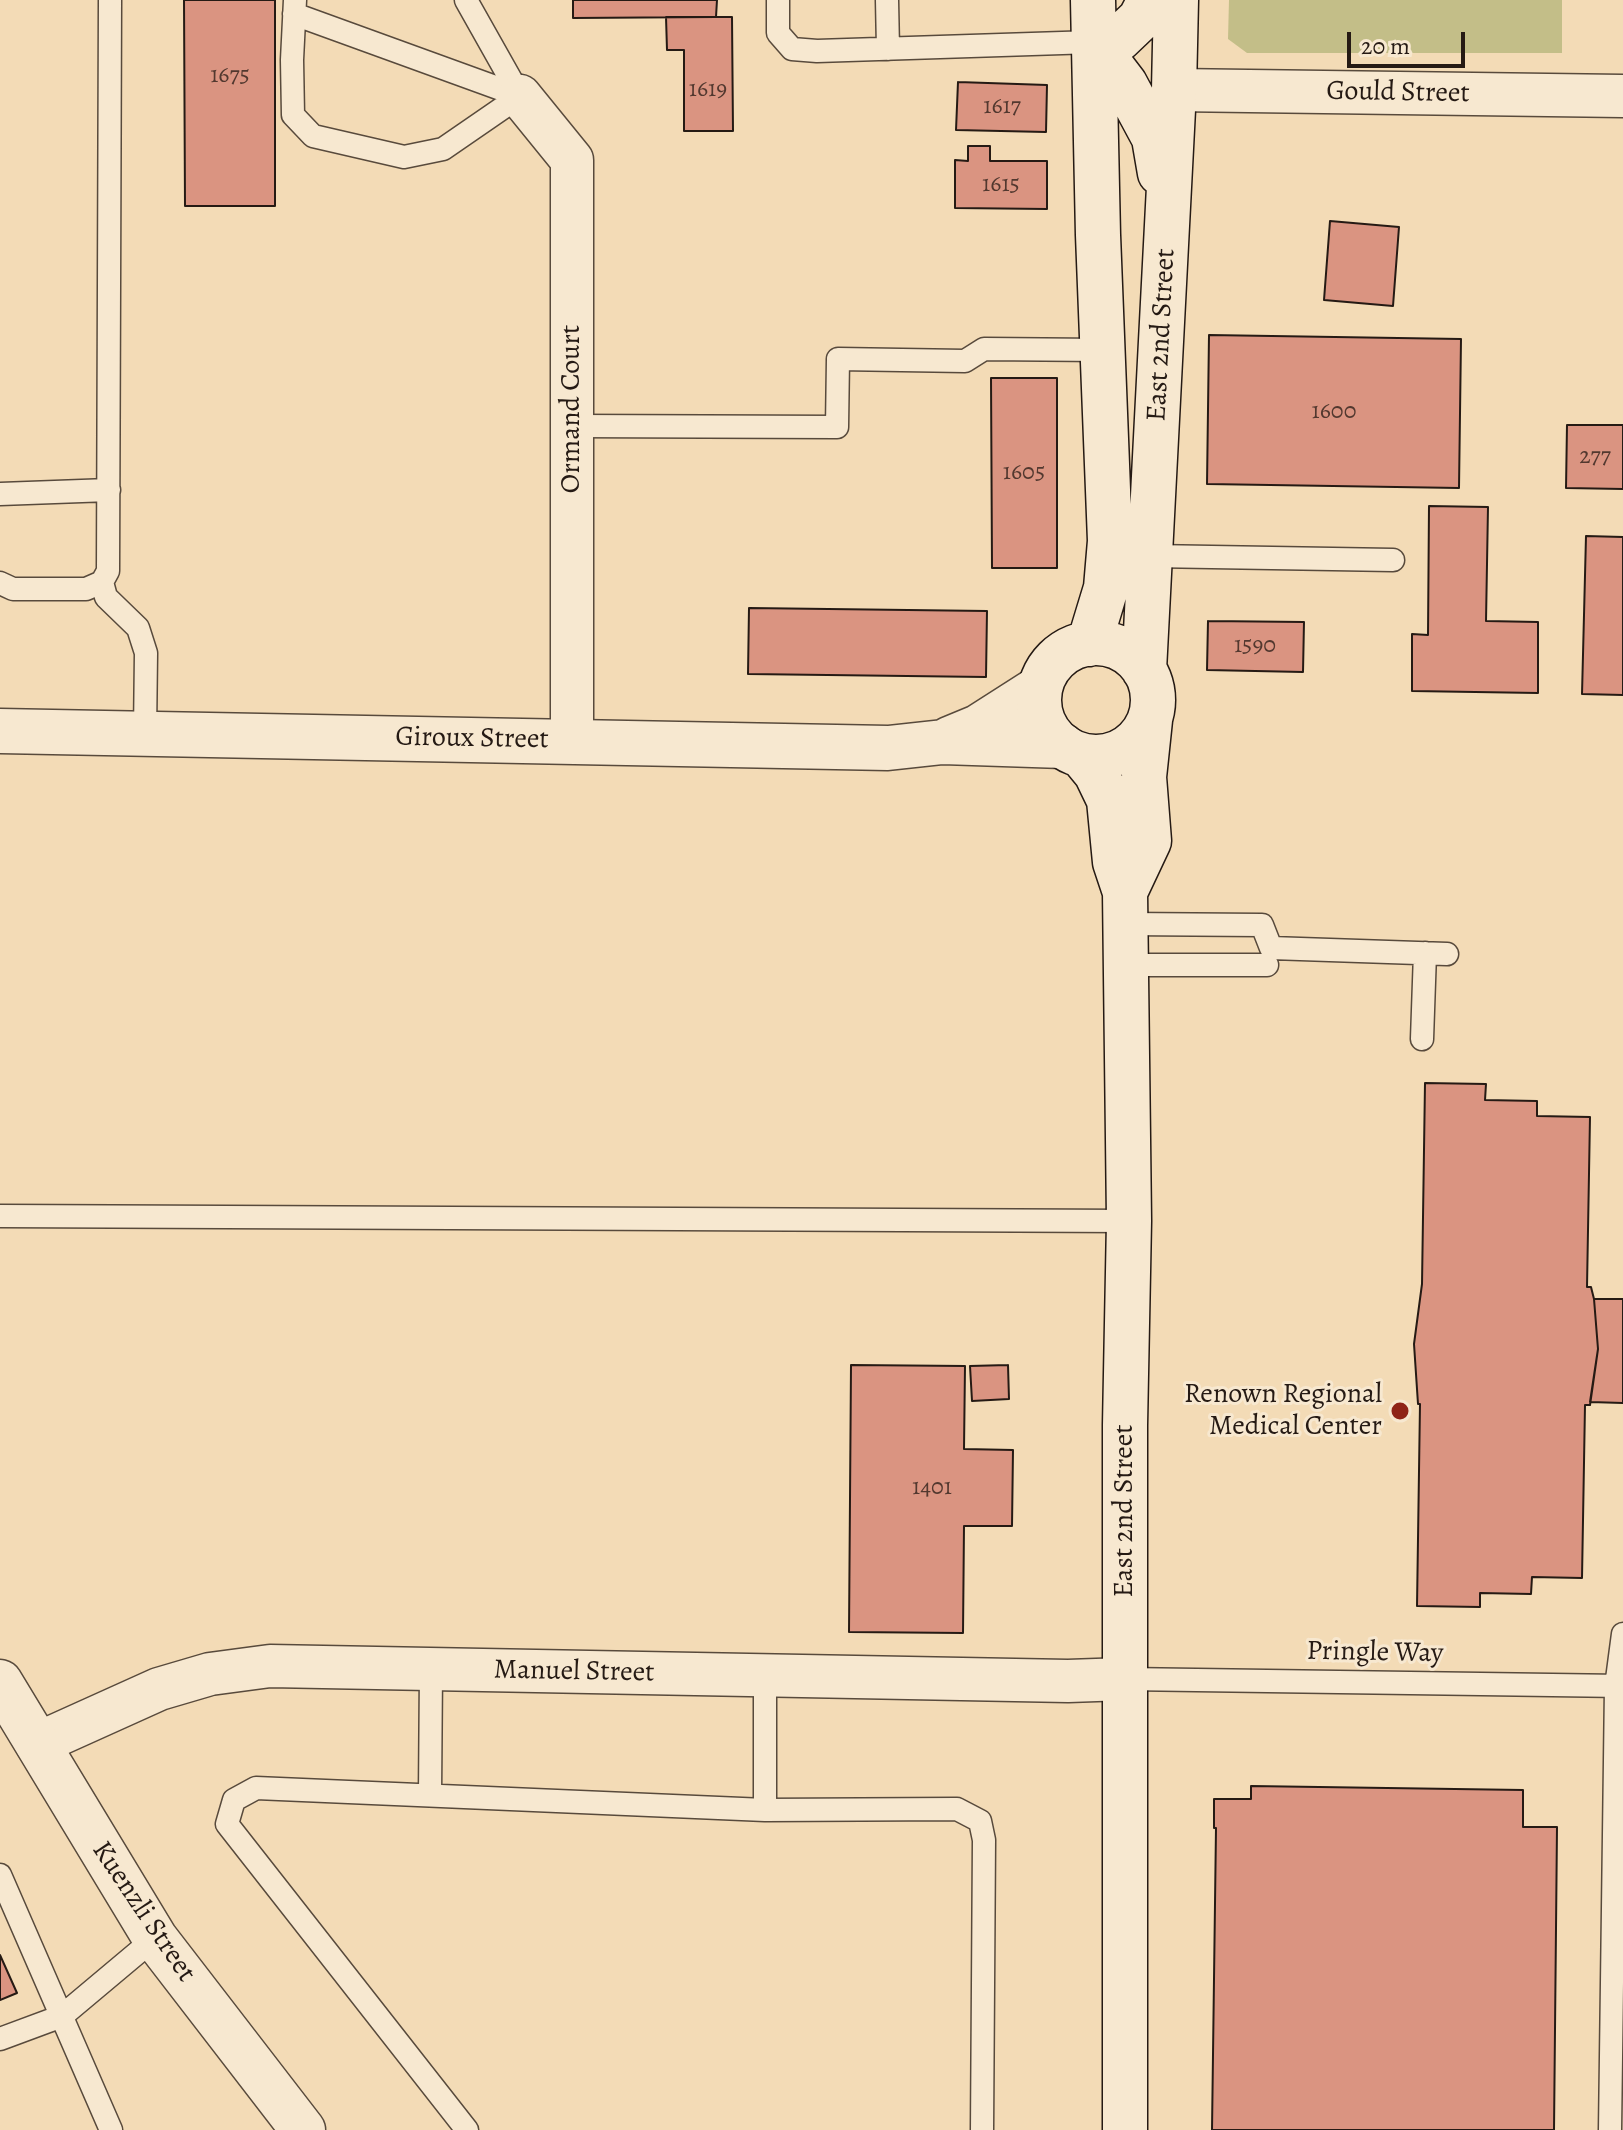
<!DOCTYPE html>
<html>
<head>
<meta charset="utf-8">
<style>
  body { margin:0 }
  #map { position:relative; width:1623px; height:2130px; overflow:hidden; background:#f3dbb6; font-family:Alegreya,serif }
  canvas { display:block }
  .scale { position:absolute; left:1347px; top:32px; width:118px; height:36px; box-sizing:border-box; border:4px solid #251a14; border-top:0; padding-left:10px; font-size:24px; line-height:28px; white-space:nowrap; color:#251a14; -webkit-text-stroke:6px #f7e8d0; paint-order:stroke }
</style>
</head>
<body>
<div id="map">
<canvas width="1623" height="2130"></canvas>
<div class="scale">20 m</div>
</div>
<script>
const ctx = document.querySelector('canvas').getContext('2d');
ctx.lineJoin = 'round';
function paint(path, color) { ctx.fillStyle = color; ctx.fill(path, 'evenodd'); }
const shape = rows => new Path2D(rows.map(r => 'M' + r).join(''));
function trace(path, color, width, dash) { ctx.strokeStyle = color; ctx.lineWidth = width; ctx.lineCap = dash ? 'butt' : 'round'; ctx.setLineDash(dash || []); ctx.stroke(path); }
function drawText(font, color, halo, rows, align = 'center') {
  ctx.font = font + ' Alegreya,serif'; ctx.lineWidth = 6; ctx.setLineDash([]); ctx.textBaseline = 'middle'; ctx.strokeStyle = halo; ctx.fillStyle = color; for (const [text, x, y, turn = 0] of rows) {
    ctx.save(); ctx.translate(x, y); ctx.rotate((+turn || 0) * Math.PI / 180); ctx.textAlign = isNaN(turn) ? turn : align; if (halo) ctx.strokeText(text, 0, 0); ctx.fillText(text, 0, 0); ctx.restore();
  }
}
const green = shape([
  [1229,0,1562,0,1562,53,1247,53,1228,39]
]);
const building = shape([
  [184,0,275,0,275,206,185,206,184,0],
  [573,0,717,0,716,17,573,18,573,0],
  [666,17,732,17,733,131,684,131,684,50,667,50,666,17],
  [958,82,1047,85,1046,132,956,130,958,82],
  [968,146,990,146,990,161,1047,161,1047,209,955,208,955,160,968,161,968,146],
  [1330,221,1399,227,1393,306,1324,300,1330,221],
  [1209,335,1461,339,1459,488,1207,484,1209,335],
  [991,378,1057,378,1057,568,992,568,991,378],
  [1567,425,1623,425,1623,489,1566,488,1567,425],
  [1429,506,1488,507,1486,621,1538,622,1538,693,1412,691,1412,634,1428,635,1429,506],
  [1586,536,1623,537,1623,695,1582,694,1586,536],
  [749,608,987,611,986,677,748,674,749,608],
  [1208,621,1304,622,1303,672,1207,670,1208,621],
  [1425,1083,1486,1084,1485,1100,1537,1101,1537,1116,1590,1117,1587,1287,1591,1287,1594,1299,1598,1349,1590,1405,1585,1405,1582,1578,1532,1577,1531,1594,1480,1593,1480,1607,1417,1606,1420,1404,1418,1404,1414,1344,1422,1284,1425,1083],
  [1594,1299,1623,1299,1623,1403,1590,1402,1598,1349,1594,1299],
  [851,1365,965,1366,964,1449,1013,1450,1012,1526,964,1526,963,1633,849,1632,851,1365],
  [1008,1365,1009,1399,972,1401,970,1366,1008,1365],
  [1251,1786,1523,1790,1523,1827,1557,1827,1554,2130,1212,2130,1216,1828,1214,1828,1214,1799,1251,1799,1251,1786],
  [0,1955,17,1993,0,2000,0,1955]
]);
const service = shape([
  [295,0,292,60,293,115,313,136,404,157,443,149,520,96],
  [466,0,520,96],
  [778,0,778,33,792,49,817,51,1093,42],
  [887,0,888,49],
  [294,14,520,96],
  [573,426,837,427,838,359,965,361,984,349,1103,350],
  [0,494,109,490],
  [1151,556,1393,560],
  [102,582,106,597,138,628,146,653,145,733],
  [0,583,13,589,86,589,102,582,108,571,110,0],
  [1125,924,1262,925,1271,948,1447,954],
  [1125,965,1267,965],
  [1422,1039,1425,953],
  [0,1216,1129,1221],
  [1125,1679,1623,1686],
  [430,1795,431,1669],
  [765,1810,765,1676],
  [0,1875,111,2130],
  [0,2039,62,2016,155,1938],
  [467,2130,227,1824,234,1800,256,1788,765,1810,957,1809,980,1821,984,1840,982,2130],
  [1610,2130,1616,1687,1623,1634]
]);
const minor = shape([
  [1174,90,1623,96],
  [520,96,572,160,572,741],
  [37,1744,159,1689,210,1674,270,1666,1068,1681,1125,1679]
]);
const tertiary = shape([
  [0,731,888,748,943,742,1063,746],
  [949,739,978,727,1039,688],
  [0,1682,155,1938,303,2130]
]);
const secondary = shape([
  [1093,42,1125,84,1154,138,1160,173],
  [1093,42,1119,39,1140,19,1150,0],
  '1039 700a57 57 0 1 1 114 0a57 57 0 1 1-114 0Z',
  [1089,644,1106,588,1110,541,1098,235,1093,0],
  [1144,670,1174,90,1176,0],
  [1082,756,1096,773,1109,800,1115,862,1125,892,1129,1221,1125,1425,1125,2130],
  [1125,892,1149,841,1144,777,1150,720]
]);
const markers = [
  [1400,1411,10,"#8f2418"]
];
const numberNames = [
  ["1675",230,76],
  ["1619",708,90],
  ["1617",1002,107],
  ["1615",1001,185],
  ["1600",1334,412],
  ["277",1595,457],
  ["1605",1024,473],
  ["1590",1255,646],
  ["1401",932,1488]
];
const streetNames = [
  ["Gould Street",1398,93,1],
  ["East 2nd Street",1162,335,-87],
  ["Ormand Court",572,409,-90],
  ["Giroux Street",472,739,1],
  ["East 2nd Street",1125,1511,-90],
  ["Pringle Way",1375,1653,1],
  ["Manuel Street",574,1672,1],
  ["Kuenzli Street",143,1912,56]
];
const poiNames = [
  ["Renown Regional",1382,1395],
  ["Medical Center",1382,1427]
];
paint(green, '#c3be88');
paint(building, '#da9481');
trace(building, '#251a14', 2);
trace(service, '#584a3c', 25);
trace(minor, '#584a3c', 45);
trace(tertiary, '#584a3c', 47);
trace(secondary, '#251a14', 47);
trace(service, '#f7e8d0', 22);
trace(minor, '#f7e8d0', 42);
trace(tertiary, '#f7e8d0', 44);
trace(secondary, '#f7e8d0', 44);
for (const [x, y, r, color] of markers) { const dot = new Path2D(); dot.arc(x, y, r, 0, 2 * Math.PI); ctx.fillStyle = color; ctx.fill(dot); trace(dot, '#f7e8d0', 3); }
drawText('24px', '#52382f', null, numberNames);
drawText('28px', '#251a14', '#f7e8d0', streetNames);
drawText('28px', '#251a14', '#f7e8d0', poiNames, 'right');
</script>
</body>
</html>
